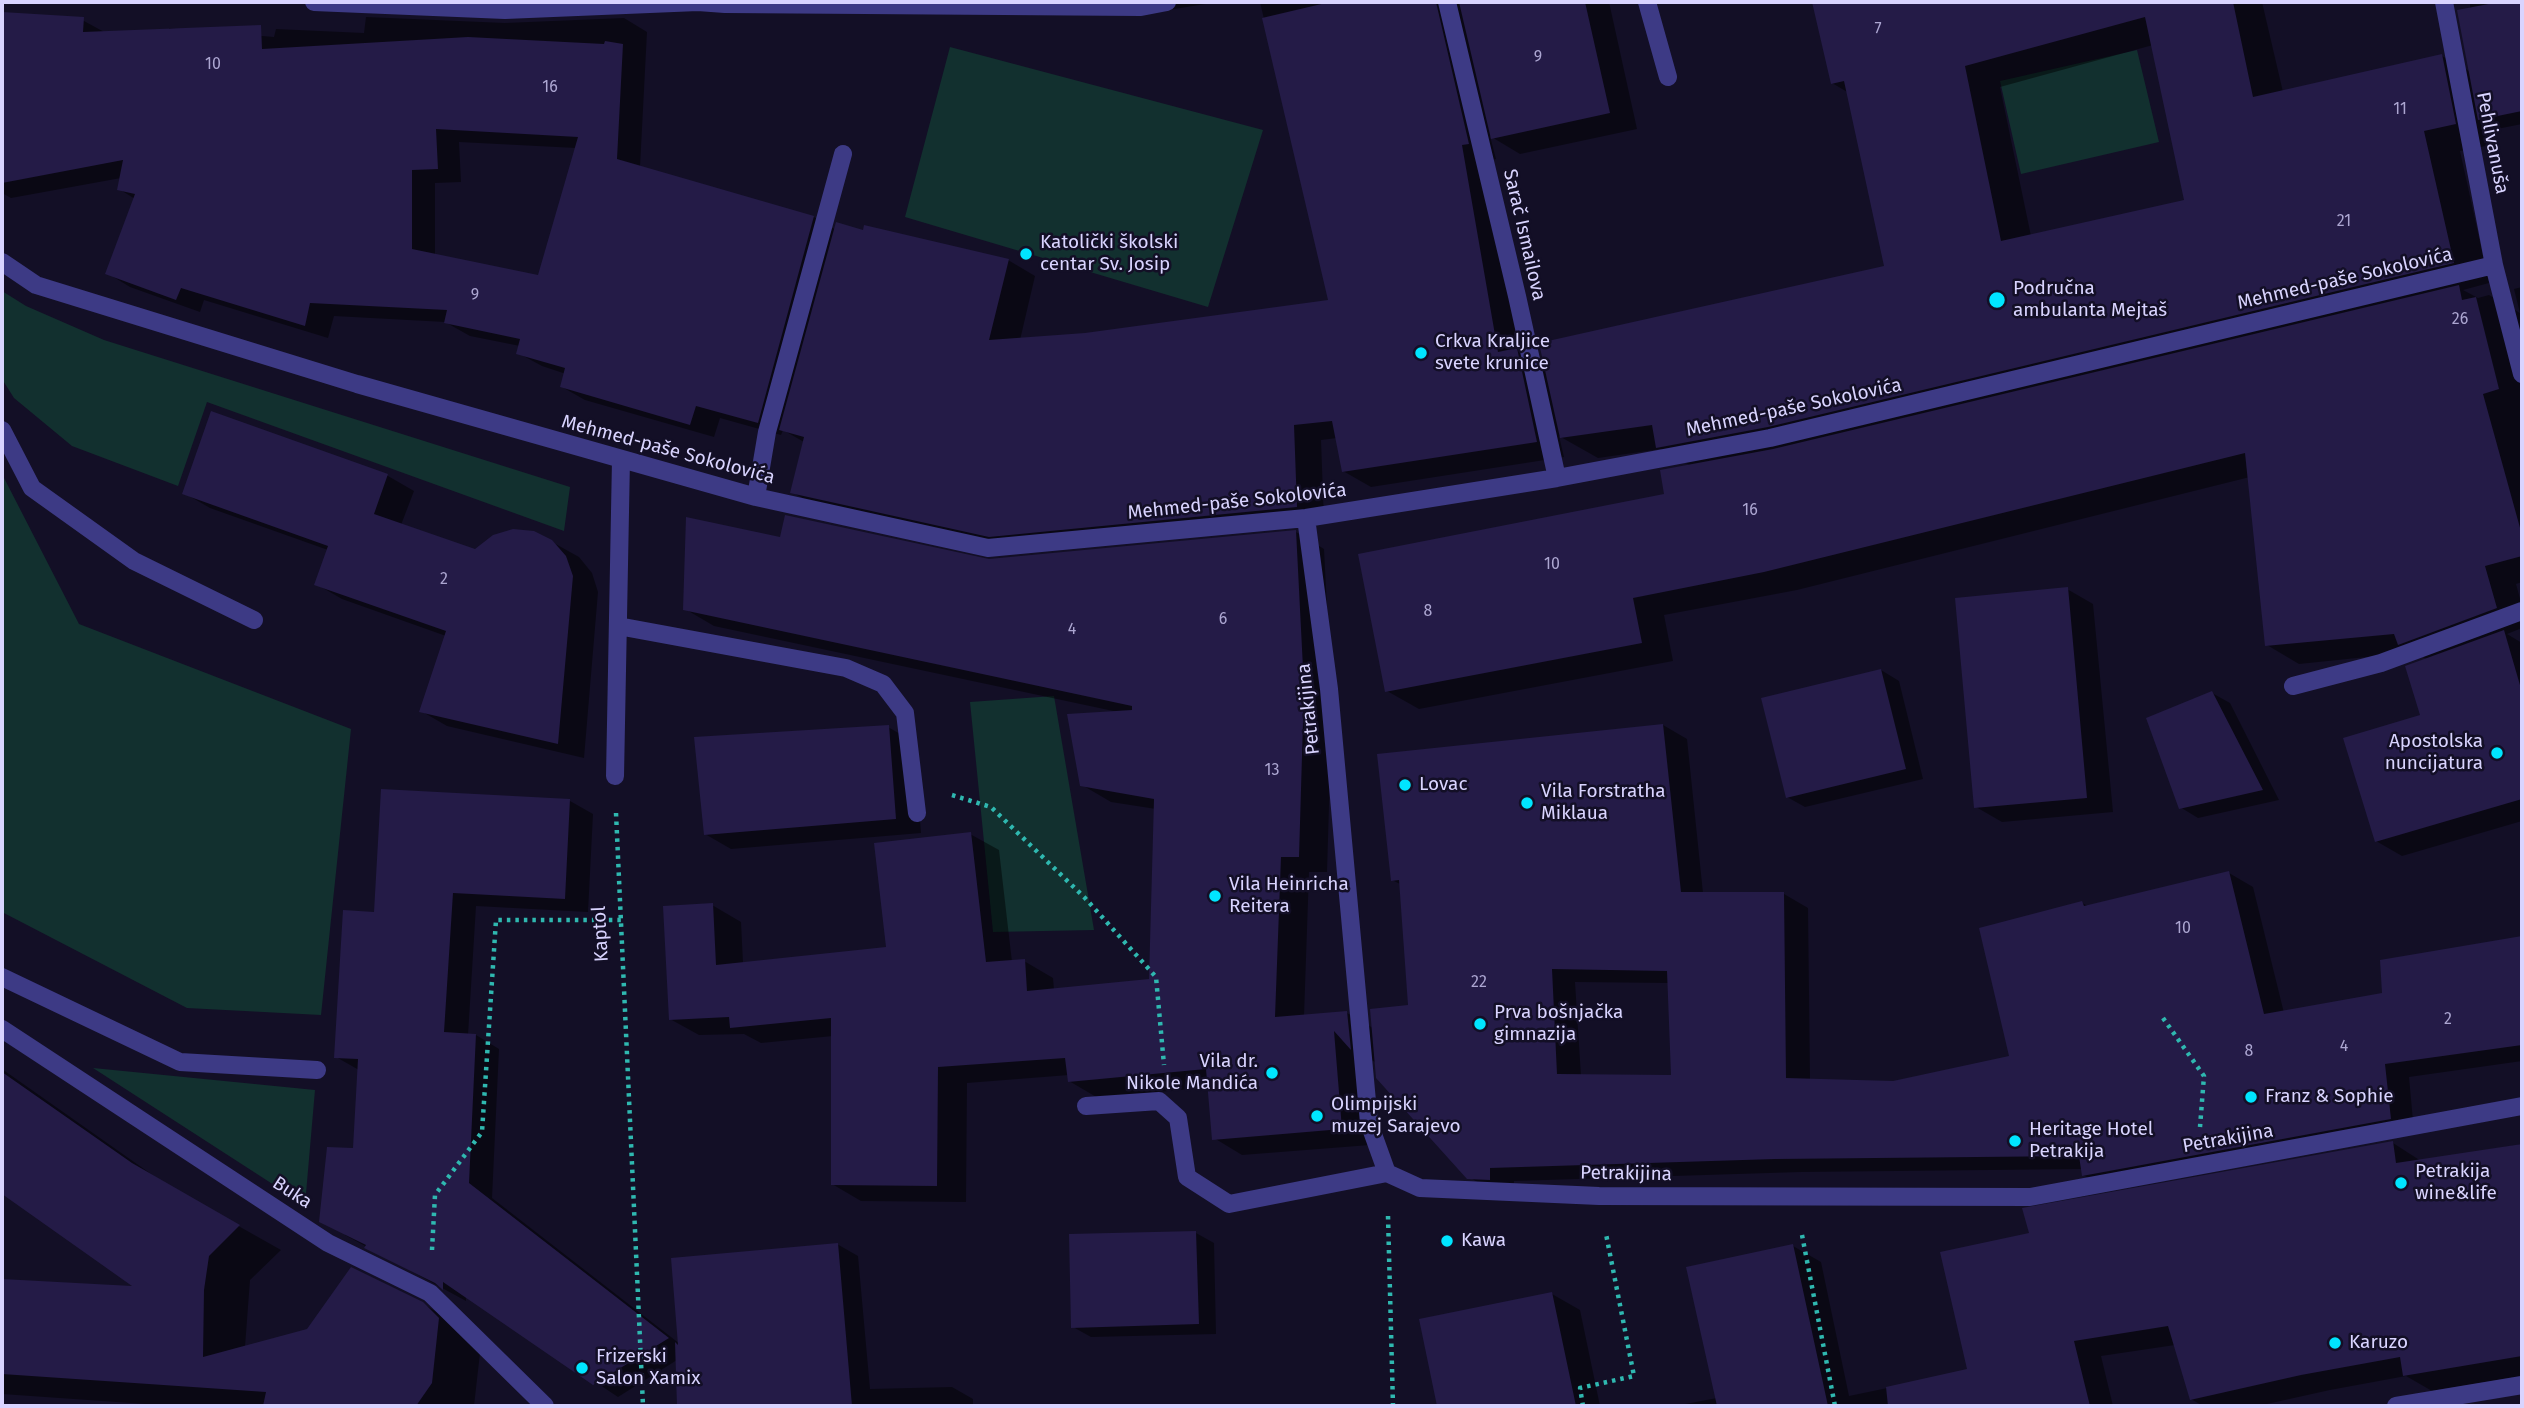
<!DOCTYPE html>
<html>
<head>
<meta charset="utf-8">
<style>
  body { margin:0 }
  #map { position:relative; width:2524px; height:1408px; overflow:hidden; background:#130f26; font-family:"Fira Sans",sans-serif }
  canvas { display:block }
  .frame { position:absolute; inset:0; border:4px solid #d9d4ff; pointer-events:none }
</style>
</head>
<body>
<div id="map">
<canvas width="2524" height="1408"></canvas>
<div class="frame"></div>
</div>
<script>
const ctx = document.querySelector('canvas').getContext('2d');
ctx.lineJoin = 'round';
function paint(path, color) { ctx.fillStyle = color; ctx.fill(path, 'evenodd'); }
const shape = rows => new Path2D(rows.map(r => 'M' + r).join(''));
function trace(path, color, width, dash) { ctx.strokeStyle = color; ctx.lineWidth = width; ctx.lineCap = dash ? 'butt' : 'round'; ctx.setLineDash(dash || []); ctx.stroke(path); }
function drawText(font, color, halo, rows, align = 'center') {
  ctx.font = font + ' "Fira Sans",sans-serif'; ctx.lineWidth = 5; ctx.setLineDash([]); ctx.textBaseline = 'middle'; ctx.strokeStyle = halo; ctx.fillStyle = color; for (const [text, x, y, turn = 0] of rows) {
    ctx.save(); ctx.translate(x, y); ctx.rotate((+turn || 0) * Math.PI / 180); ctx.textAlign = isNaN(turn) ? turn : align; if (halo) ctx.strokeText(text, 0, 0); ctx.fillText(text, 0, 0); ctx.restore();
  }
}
const green = shape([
  [950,47,1263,130,1208,307,905,217],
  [2137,50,2159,142,2021,174,2000,81],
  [2,291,26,306,104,340,570,487,564,531,207,402,178,486,72,446,14,398,2,379],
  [2,474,79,624,351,729,321,1015,187,1008,2,912],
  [1054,696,1094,930,993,932,970,702],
  [93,1068,315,1090,305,1205]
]);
const shadow = shape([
  [820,2,1218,2,1168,10],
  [1260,2,1609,2,1637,129,1520,154,1490,136,1496,159,1488,161,1523,354,1546,367,1886,268,1849,93,1832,83,1814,2,2262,2,2283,92,2442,56,2471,72,2470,2,2522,2,2522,124,2497,129,2487,123,2491,145,2460,151,2489,283,2463,290,2478,298,2489,295,2520,313,2514,289,2522,287,2522,582,2516,584,2522,606,2522,628,2507,634,2522,643,2522,821,2402,856,2376,841,2422,716,2428,660,2415,652,2299,664,2267,645,2250,477,1797,590,1664,615,1673,661,1419,709,1387,691,1666,496,1691,466,1661,449,1598,458,1559,436,1564,457,1371,487,1343,471,1337,438,1321,440,1324,522,1017,551,820,508,792,492,804,442,783,430,781,435,720,418,714,437,585,400,562,387,566,374,542,366,518,353,520,346,470,336,445,322,334,316,328,338,204,300,200,312,130,287,107,273,135,199,119,189,121,178,11,198,2,193,2,15,84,21,106,33,169,31,169,28,274,37,276,29,364,33,366,17,505,23,624,18,647,32,640,167,814,217,836,230,864,232,1008,260,1035,276,1020,340,1085,335,1330,302],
  [2153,45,2186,201,2031,236,2000,87],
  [459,142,576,148,540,277,435,256,435,183,461,182],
  [212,414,388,476,414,491,401,525,475,551,552,542,579,557,592,573,598,592,584,758,447,726,421,711,446,636,342,599,316,584,328,550,210,508,184,493],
  [1296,532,1324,549,1332,705,1327,872,1309,872,1304,1016,1347,1013,1373,1028,1409,1007,1402,885,1392,880,1663,725,1687,739,1703,893,1784,894,1808,908,1810,1080,1893,1083,2011,1057,2082,903,2088,906,2229,873,2253,887,2284,1013,2384,995,2382,962,2522,939,2522,1061,2409,1077,2414,1132,2108,1189,2083,1175,2083,1169,1801,1172,1514,1181,1513,1193,1494,1192,1469,1177,1377,1063,1362,1055,1370,1145,1242,1155,1214,1138,1209,1087,1098,1098,1069,1081,1069,1075,967,1083,966,1202,861,1201,832,1184,833,1036,761,1043,744,1034,699,1035,670,1019,712,905,741,922,743,963,888,949,970,834,999,850,1012,962,1024,961,1053,978,1054,990,1151,981,1156,809,1111,802,1082,785,1118,712,714,626,685,609,781,539,989,561],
  [1575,982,1669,983,1673,1077,1581,1076],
  [2067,589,2093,604,2113,812,2002,822,1976,807],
  [1881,670,1899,681,1923,779,1805,807,1787,797],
  [2212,693,2230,703,2279,800,2198,818,2180,807],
  [888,727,914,742,921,833,731,849,705,834],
  [570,801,593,814,588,912,476,906,468,1035,476,1035,499,1049,492,1198,680,1344,837,1244,858,1256,870,1389,952,1387,973,1399,973,1406,679,1406,677,1360,618,1397,466,1296,466,1301,345,1235,355,1150,359,1070,336,1057,376,913],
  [2,1069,171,1188,281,1250,250,1280,245,1347,423,1304,466,1329,481,1344,474,1406,174,1406,2,1394,2,1281,138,1289,2,1192],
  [2393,1143,2421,1161,2522,1144,2522,1376,2432,1391,2406,1376,2330,1390,2258,1406,2203,1406,2191,1399,2175,1345,2101,1356,2113,1406,1675,1406,1717,1398,1793,1246,1821,1262,1849,1396,1969,1371,2031,1234],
  [1196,1233,1214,1243,1216,1334,1091,1337,1073,1327],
  [1552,1294,1580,1310,1600,1406,1439,1406,1421,1320]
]);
const building = shape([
  [1330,2,1436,2,1469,144,1462,145,1498,352,1517,348,1537,442,1342,472,1332,421,1294,425,1297,507,989,537,790,493,804,437,779,430,836,222,863,230,864,225,1009,259,989,340,1085,333,1328,300,1262,18],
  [1459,2,1585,2,1610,113,1491,139],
  [1812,2,2233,2,2253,97,2442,54,2456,124,2424,131,2454,263,1768,427,1656,448,1652,425,1560,438,1539,343,1884,266,1844,81,1831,84],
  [2145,17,2184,200,2001,241,1965,66],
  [2499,2,2522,2,2522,111,2478,120,2457,10],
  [2,12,84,17,83,32,261,25,262,49,468,37,604,44,605,41,623,44,617,159,814,216,758,423,696,406,690,425,560,387,565,368,516,354,520,339,444,323,447,310,310,303,305,326,181,288,176,300,105,274,135,194,117,190,123,160,2,183],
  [436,129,578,137,538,275,412,249,412,170,438,169],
  [2459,285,2462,300,2476,297,2499,389,2483,394,2522,535,2522,556,2485,566,2497,608,2398,645,2394,634,2265,646,2245,453,1764,572,1633,598,1642,643,1385,692,1358,554,1664,494,1660,470,1773,449],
  [211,411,388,474,374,514,475,549,493,535,513,529,534,531,552,540,566,556,573,576,558,744,419,712,446,631,314,585,328,546,182,494],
  [785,515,989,559,1296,530,1304,688,1299,857,1281,857,1275,1017,1347,1011,1351,1050,1334,1031,1342,1129,1212,1140,1206,1069,1068,1082,1065,1058,938,1067,937,1186,831,1185,831,1018,730,1028,729,1017,669,1020,663,906,713,903,716,965,886,947,874,843,971,832,986,962,1025,959,1027,991,1149,979,1154,799,1080,786,1067,714,1132,710,1132,706,683,610,686,517,780,537],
  [2068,587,2087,798,1974,808,1955,598],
  [2504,630,2522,692,2522,799,2375,842,2343,738,2420,715,2405,666],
  [1881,669,1906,769,1786,798,1761,698],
  [2212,691,2263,790,2179,809,2146,718],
  [1663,724,1681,892,1784,892,1786,1078,1893,1081,2009,1056,1979,928,2082,901,2084,906,2229,871,2264,1014,2382,993,2380,960,2522,936,2522,1045,2385,1064,2391,1119,2082,1176,2079,1156,1775,1159,1490,1168,1490,1180,1467,1179,1376,1078,1370,1009,1408,1005,1399,880,1391,881,1377,754],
  [1552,969,1667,971,1671,1075,1557,1074],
  [889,725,896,819,704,835,694,737],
  [381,789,570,799,565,899,453,893,444,1032,476,1034,469,1183,669,1338,593,1385,443,1282,443,1290,435,1283,364,1248,366,1245,319,1222,327,1147,353,1148,358,1059,334,1058,343,910,374,912],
  [2,1072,132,1163,240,1225,209,1256,204,1290,203,1357,307,1329,351,1267,423,1302,439,1318,432,1383,416,1406,263,1406,266,1392,2,1374,2,1279,132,1286,2,1194],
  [2393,1141,2396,1163,2522,1144,2522,1356,2403,1376,2400,1357,2301,1375,2190,1400,2168,1326,2074,1341,2090,1406,1888,1406,1886,1387,1967,1369,1940,1252,2029,1233,2022,1208],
  [1196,1231,1199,1324,1071,1328,1069,1234],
  [838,1243,852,1406,677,1406,675,1342,678,1345,671,1258],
  [1793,1244,1828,1406,1717,1406,1686,1267],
  [1552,1292,1576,1406,1437,1406,1419,1319]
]);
const path = shape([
  [952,795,991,807,1085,898,1156,977,1164,1065],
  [616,813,643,1406],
  [2163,1018,2204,1076,2200,1127],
  [1388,1216,1393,1406],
  [1802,1235,1835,1406],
  [432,1250,435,1195,482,1132,496,920,621,920],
  [1583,1406,1580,1388,1634,1376,1606,1234]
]);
const minor = shape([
  [314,2,505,10,698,2,725,4,1141,7,1167,2],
  [1447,2,1517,296,1557,478],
  [1647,2,1668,77],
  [2444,2,2494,265,2522,374],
  [2,262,36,285,357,384,756,497,988,548,1306,518,1557,478,1770,438,2494,265],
  [2,430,32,488,134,561,254,620],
  [756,497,767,432,843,154],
  [1306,518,1329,689,1369,1123,1387,1173,1420,1188,1599,1196,2030,1197,2522,1106],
  [618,626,846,668,883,684,905,713,917,813],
  [2293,686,2381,663,2522,611],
  [615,776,621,459],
  [2,977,180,1062,317,1070],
  [2,1029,328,1243,430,1293,545,1406],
  [1086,1106,1159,1101,1178,1118,1187,1177,1229,1204,1387,1173],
  [2396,1406,2522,1385]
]);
const markers = [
  [1026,254,7,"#00e5ff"],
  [1997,300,9,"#00e5ff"],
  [1421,353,7,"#00e5ff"],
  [2497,753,7,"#00e5ff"],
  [1405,785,7,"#00e5ff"],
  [1527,803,7,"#00e5ff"],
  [1215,896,7,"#00e5ff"],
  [1480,1024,7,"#00e5ff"],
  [1272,1073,7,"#00e5ff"],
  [2251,1097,7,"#00e5ff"],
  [1317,1116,7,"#00e5ff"],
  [2015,1141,7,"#00e5ff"],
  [2401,1183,7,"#00e5ff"],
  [1447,1241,7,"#00e5ff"],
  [2335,1343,7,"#00e5ff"],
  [582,1368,7,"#00e5ff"]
];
const numberNames = [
  ["7",1878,30],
  ["9",1538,58],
  ["10",213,65],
  ["16",550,88],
  ["11",2400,110],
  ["21",2344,222],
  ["9",475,296],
  ["26",2460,320],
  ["16",1750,511],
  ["10",1552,565],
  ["2",444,580],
  ["8",1428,612],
  ["6",1223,620],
  ["4",1072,630],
  ["13",1272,771],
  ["10",2183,929],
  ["22",1479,983],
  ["2",2448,1020],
  ["4",2344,1047],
  ["8",2249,1052]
];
const streetNames = [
  ["Pehlivanuša",2492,143,79],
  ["Sarač Ismailova",1524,235,77],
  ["Mehmed-paše Sokolovića",2345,279,-13],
  ["Mehmed-paše Sokolovića",1794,408,-12],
  ["Mehmed-paše Sokolovića",668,450,15],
  ["Mehmed-paše Sokolovića",1237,502,-6],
  ["Petrakijina",1309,709,-96],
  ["Kaptol",601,934,-93],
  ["Petrakijina",2228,1139,-10],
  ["Petrakijina",1626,1174,1],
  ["Buka",292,1193,33]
];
const poiNames = [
  ["Katolički školski",1040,243],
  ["centar Sv. Josip",1040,265],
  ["Područna",2013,289],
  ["ambulanta Mejtaš",2013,311],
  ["Crkva Kraljice",1435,342],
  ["svete krunice",1435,364],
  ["Apostolska",2483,742,"right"],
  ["nuncijatura",2483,764,"right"],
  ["Lovac",1419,785],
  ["Vila Forstratha",1541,792],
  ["Miklaua",1541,814],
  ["Vila Heinricha",1229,885],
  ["Reitera",1229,907],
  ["Prva bošnjačka",1494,1013],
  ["gimnazija",1494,1035],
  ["Vila dr.",1258,1062,"right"],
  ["Nikole Mandića",1258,1084,"right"],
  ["Franz & Sophie",2265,1097],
  ["Olimpijski",1331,1105],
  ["muzej Sarajevo",1331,1127],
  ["Heritage Hotel",2029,1130],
  ["Petrakija",2029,1152],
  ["Petrakija",2415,1172],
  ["wine&life",2415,1194],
  ["Kawa",1461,1241],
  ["Karuzo",2349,1343],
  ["Frizerski",596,1357],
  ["Salon Xamix",596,1379]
];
paint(green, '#12302f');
paint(shadow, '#0007');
paint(building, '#241b47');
trace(path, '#2fb8b0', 4.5, [3.5, 5]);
trace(minor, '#3d3a85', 18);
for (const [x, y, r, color] of markers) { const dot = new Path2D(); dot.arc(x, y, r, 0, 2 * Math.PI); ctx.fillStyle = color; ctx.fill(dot); trace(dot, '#130f26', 2.5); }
drawText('16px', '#aca6d1', null, numberNames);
drawText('19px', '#d9d4ff', '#130f26', streetNames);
drawText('19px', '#d9d4ff', '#130f26', poiNames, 'left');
</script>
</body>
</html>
